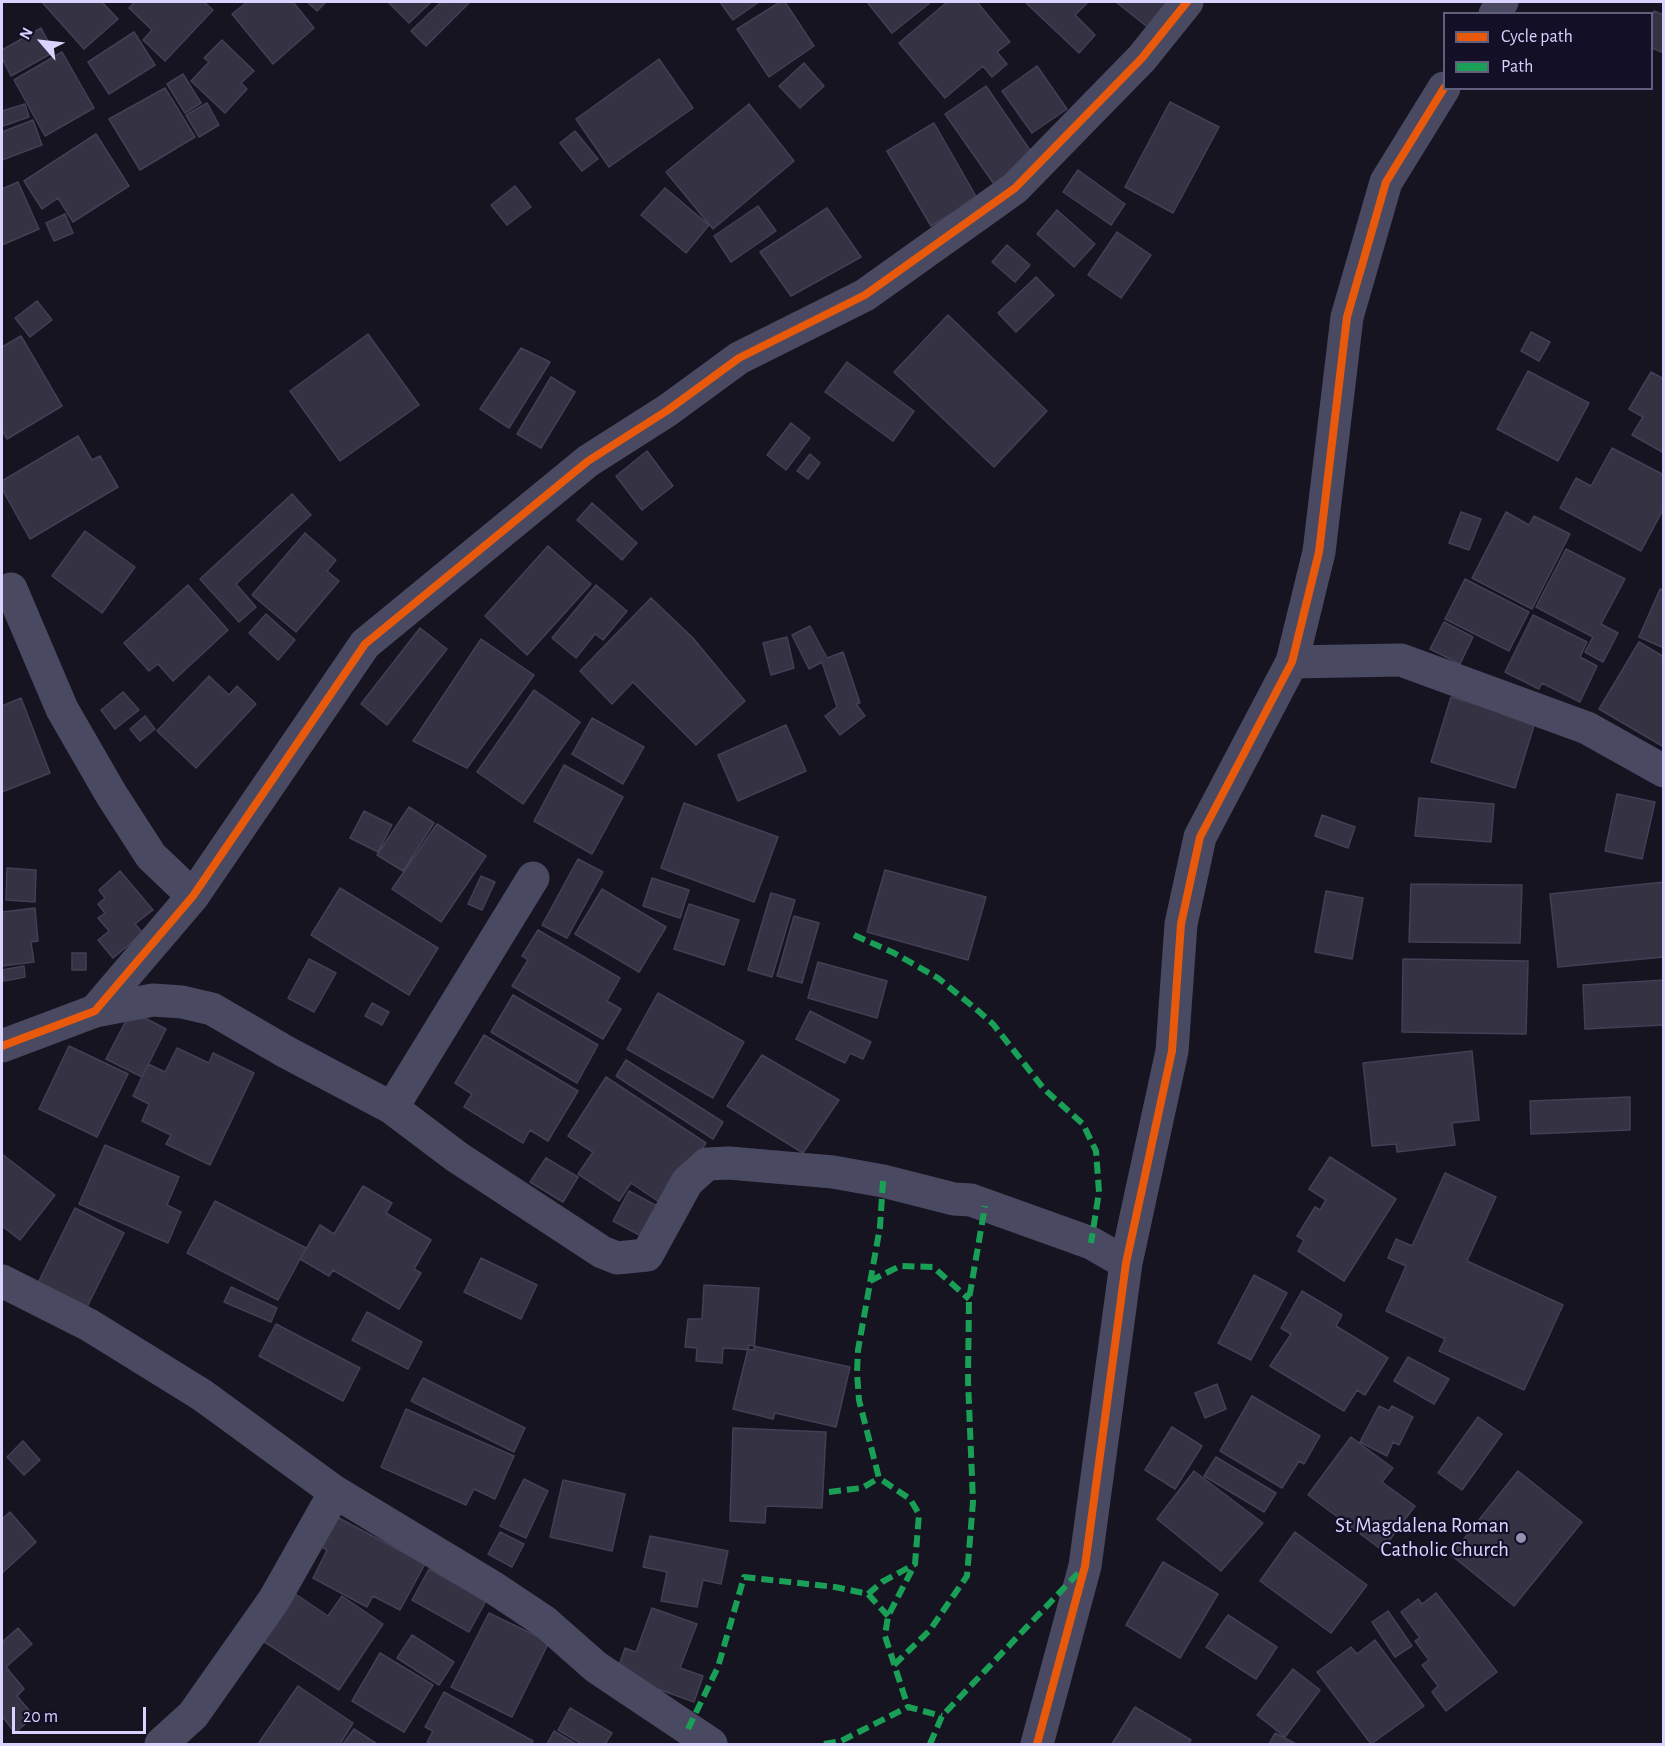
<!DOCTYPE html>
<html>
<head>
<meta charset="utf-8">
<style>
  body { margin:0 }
  #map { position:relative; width:1665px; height:1746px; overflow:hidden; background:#161421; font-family:"Alegreya Sans",sans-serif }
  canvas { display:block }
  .frame { position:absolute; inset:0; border:3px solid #d9d4ff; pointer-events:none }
  .legend { position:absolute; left:1443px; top:12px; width:210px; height:78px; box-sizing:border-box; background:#130f26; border:2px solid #625e7d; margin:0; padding:8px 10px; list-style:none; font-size:18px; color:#d9d4ff }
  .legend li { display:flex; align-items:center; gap:12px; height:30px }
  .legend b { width:30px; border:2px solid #625e7d }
  .north { position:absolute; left:12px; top:12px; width:60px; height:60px; -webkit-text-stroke:4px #130f26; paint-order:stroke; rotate:298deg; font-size:16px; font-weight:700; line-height:24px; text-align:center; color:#d9d4ff }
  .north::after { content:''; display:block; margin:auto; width:21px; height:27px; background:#d9d4ff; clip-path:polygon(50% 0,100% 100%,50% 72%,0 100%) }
  .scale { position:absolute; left:12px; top:1707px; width:134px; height:27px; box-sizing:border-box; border:3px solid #d9d4ff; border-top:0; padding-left:8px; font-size:18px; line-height:21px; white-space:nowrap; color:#d9d4ff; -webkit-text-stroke:4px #130f26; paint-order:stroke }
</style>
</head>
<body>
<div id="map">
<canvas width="1665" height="1746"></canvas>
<div class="frame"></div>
<ul class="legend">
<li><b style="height:8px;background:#e8590c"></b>Cycle path</li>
<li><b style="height:8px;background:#1a9f57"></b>Path</li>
</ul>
<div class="north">N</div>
<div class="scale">20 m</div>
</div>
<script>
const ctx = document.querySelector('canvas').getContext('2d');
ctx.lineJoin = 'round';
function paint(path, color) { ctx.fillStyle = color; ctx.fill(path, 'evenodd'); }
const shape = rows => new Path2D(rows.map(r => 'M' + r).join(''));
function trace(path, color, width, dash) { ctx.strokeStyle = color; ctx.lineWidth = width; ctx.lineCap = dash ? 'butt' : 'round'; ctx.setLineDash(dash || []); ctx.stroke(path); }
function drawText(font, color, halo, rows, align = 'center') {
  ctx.font = font + ' "Alegreya Sans",sans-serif'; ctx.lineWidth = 4.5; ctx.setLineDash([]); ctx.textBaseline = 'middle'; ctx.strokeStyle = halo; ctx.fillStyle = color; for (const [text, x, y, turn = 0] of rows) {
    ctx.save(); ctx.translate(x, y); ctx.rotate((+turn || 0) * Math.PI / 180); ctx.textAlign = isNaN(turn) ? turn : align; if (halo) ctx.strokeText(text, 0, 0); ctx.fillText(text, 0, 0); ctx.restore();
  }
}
const building = shape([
  [42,2,102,2,118,19,84,49,42,2],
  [135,2,204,2,213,10,165,61,143,40,152,30,129,8,135,2],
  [247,2,293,2,314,28,273,64,232,14,247,2],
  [307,2,326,2,317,11,307,2],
  [388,2,431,2,409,23,388,2],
  [441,2,470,2,426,46,411,31,441,2],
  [720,2,759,2,733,20,720,2],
  [780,2,785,2,814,46,769,77,737,29,780,2],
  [867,2,931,2,892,33,867,2],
  [947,2,977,2,1010,42,997,52,1007,64,992,77,983,66,945,98,899,43,947,2],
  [1025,2,1088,2,1075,15,1095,35,1079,53,1025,2],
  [1116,2,1173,2,1150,29,1116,2],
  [1654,11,1664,15,1664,53,1652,48,1652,18,1654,11],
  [41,28,54,52,11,76,2,58,2,50,41,28],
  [134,32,155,65,109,94,88,62,134,32],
  [222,40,254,71,241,83,247,89,225,113,191,81,209,62,204,58,222,40],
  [62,52,94,108,45,136,14,80,62,52],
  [659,59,693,108,609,167,576,119,659,59],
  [804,63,824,86,800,108,779,86,804,63],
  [1037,66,1067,109,1032,133,1002,91,1037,66],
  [183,74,201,103,185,113,167,84,183,74],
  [986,86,1034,156,994,184,945,114,986,86],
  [165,88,195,137,140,170,109,119,165,88],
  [1170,102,1219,127,1173,213,1125,187,1170,102],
  [207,103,219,125,199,137,186,115,207,103],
  [25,104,29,117,3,126,2,111,25,104],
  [749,104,794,161,713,229,666,172,749,104],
  [33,120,42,145,2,160,2,132,33,120],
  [934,123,977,198,931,226,887,151,934,123],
  [575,131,598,159,582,171,560,143,575,131],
  [96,134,129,186,73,222,58,198,42,209,24,181,96,134],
  [1078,170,1125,204,1111,225,1063,192,1078,170],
  [18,182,39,229,2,245,2,189,18,182],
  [515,186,531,207,507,225,491,205,515,186],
  [665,188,709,225,686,253,641,215,665,188],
  [758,206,776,231,731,262,714,236,758,206],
  [827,208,861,257,791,296,760,252,827,208],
  [1057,210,1095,244,1074,267,1037,234,1057,210],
  [65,214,73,233,54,241,46,223,65,214],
  [1117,232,1151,255,1121,298,1088,275,1117,232],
  [1007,245,1030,265,1015,282,992,262,1007,245],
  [1036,277,1054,295,1016,332,998,313,1036,277],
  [37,301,52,320,30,337,15,318,37,301],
  [948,315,1047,411,994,467,894,372,948,315],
  [1531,332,1550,342,1539,361,1521,351,1531,332],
  [368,334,419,405,340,461,290,391,368,334],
  [21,336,62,406,7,439,2,430,2,347,21,336],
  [521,348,550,362,509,428,480,409,521,348],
  [847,362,914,411,893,441,825,392,847,362],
  [1528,371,1589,403,1558,461,1497,429,1528,371],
  [1651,372,1664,379,1664,453,1632,435,1643,417,1629,409,1651,372],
  [551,377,575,392,541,448,517,434,551,377],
  [791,423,810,438,786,470,767,455,791,423],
  [78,436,92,460,100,456,118,487,30,539,2,489,2,481,78,436],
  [1612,448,1664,475,1664,508,1641,551,1560,508,1576,478,1591,486,1612,448],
  [647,451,673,486,642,510,616,476,647,451],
  [810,454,820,463,808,479,797,471,810,454],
  [292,494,311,515,236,584,256,607,239,622,200,579,292,494],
  [592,503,637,543,622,560,577,520,592,503],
  [1461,512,1481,519,1469,550,1449,543,1461,512],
  [1506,512,1529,525,1534,516,1570,534,1532,609,1472,578,1506,512],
  [85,531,135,567,102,613,52,576,85,531],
  [305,533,336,560,327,571,339,581,296,632,252,595,305,533],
  [548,546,591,584,527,655,485,616,548,546],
  [1566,549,1625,579,1601,624,1618,633,1603,662,1585,652,1593,637,1536,607,1566,549],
  [1465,579,1529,612,1509,651,1445,619,1465,579],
  [188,585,228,630,173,681,158,664,149,671,124,643,188,585],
  [596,585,627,611,603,640,595,634,576,658,552,638,596,585],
  [1660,589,1664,591,1664,648,1639,637,1660,589],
  [651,598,693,638,745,701,696,745,633,682,612,704,580,671,651,598],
  [266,614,295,640,278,660,249,633,266,614],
  [1533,615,1587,642,1580,657,1597,666,1580,702,1542,683,1539,689,1505,672,1533,615],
  [1444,622,1473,637,1460,664,1430,649,1444,622],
  [810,626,827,658,843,652,860,703,856,704,865,716,840,735,825,716,837,707,822,662,809,669,792,635,810,626],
  [420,628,447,649,387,725,361,704,420,628],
  [787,637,794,668,771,675,763,643,787,637],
  [481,639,534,675,467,768,413,741,481,639],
  [1639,642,1664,657,1664,747,1599,709,1639,642],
  [209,676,229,695,237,686,256,704,196,768,157,731,209,676],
  [534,690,580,722,523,804,477,772,534,690],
  [123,692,139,710,115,729,101,710,123,692],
  [1451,697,1535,722,1515,788,1431,762,1451,697],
  [21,698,50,773,2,792,2,706,21,698],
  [145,716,155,729,140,741,130,729,145,716],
  [592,718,644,747,623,784,572,754,592,718],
  [786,725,806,771,738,801,718,755,786,725],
  [564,765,623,797,592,854,534,821,564,765],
  [1617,794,1655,802,1642,859,1605,851,1617,794],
  [1419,798,1494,804,1491,842,1415,836,1419,798],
  [684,803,778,837,754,902,661,868,684,803],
  [409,807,434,823,403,871,377,855,409,807],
  [364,811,392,825,378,852,350,838,364,811],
  [1322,815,1355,827,1348,848,1315,836,1322,815],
  [437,824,486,856,441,922,392,889,437,824],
  [578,859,603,872,567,938,542,925,578,859],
  [7,868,36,870,35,902,6,900,7,868],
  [885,870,986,897,968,960,867,932,885,870],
  [120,871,153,910,135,924,143,933,113,958,98,940,109,931,98,918,105,913,98,904,105,898,99,890,120,871],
  [481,876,495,882,482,910,468,904,481,876],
  [652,878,689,890,680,918,643,906,652,878],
  [1664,882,1664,957,1558,967,1550,894,1664,882],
  [1411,884,1522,885,1520,943,1409,942,1411,884],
  [340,888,438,948,409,995,311,935,340,888],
  [602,889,666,927,639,972,575,934,602,889],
  [1326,891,1363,898,1352,959,1315,952,1326,891],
  [771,893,795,900,772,977,748,970,771,893],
  [689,904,739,920,724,965,674,949,689,904],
  [35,908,38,941,31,942,34,962,2,966,2,912,35,908],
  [794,916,819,923,802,983,777,976,794,916],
  [538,930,620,978,607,1001,621,1009,603,1039,512,986,528,960,522,956,538,930],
  [72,953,86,953,86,970,72,970,72,953],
  [309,959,336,973,314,1012,288,998,309,959],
  [1403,959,1528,961,1526,1034,1402,1032,1403,959],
  [818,962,887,981,877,1018,808,998,818,962],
  [24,966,25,977,4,981,2,970,24,966],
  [1664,980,1664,1025,1585,1029,1583,985,1664,980],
  [658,993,744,1042,713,1098,627,1049,658,993],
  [513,995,598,1045,577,1083,491,1032,513,995],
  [372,1003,389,1012,382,1025,365,1016,372,1003],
  [131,1011,166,1029,142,1077,106,1059,131,1011],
  [810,1011,871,1042,863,1059,850,1053,845,1063,796,1039,810,1011],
  [484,1035,578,1091,548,1141,530,1130,523,1143,464,1107,472,1094,455,1083,484,1035],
  [69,1046,128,1074,97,1137,39,1109,69,1046],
  [177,1048,209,1063,213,1053,254,1073,210,1165,166,1144,171,1135,142,1121,149,1104,133,1096,148,1064,165,1072,177,1048],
  [1472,1051,1479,1120,1452,1123,1455,1145,1397,1152,1396,1144,1372,1146,1363,1063,1472,1051],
  [762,1055,839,1100,803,1153,727,1106,762,1055],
  [626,1060,723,1122,713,1139,616,1076,626,1060],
  [606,1077,706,1143,665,1206,631,1183,619,1201,578,1174,593,1152,568,1136,606,1077],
  [1630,1097,1630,1130,1531,1134,1530,1101,1630,1097],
  [105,1145,179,1177,167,1205,181,1212,168,1243,79,1204,105,1145],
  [2,1154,55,1195,20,1240,2,1226,2,1154],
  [1330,1157,1396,1199,1344,1281,1298,1251,1304,1240,1297,1236,1315,1207,1320,1210,1326,1200,1309,1189,1330,1157],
  [546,1158,578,1177,563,1202,530,1182,546,1158],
  [1445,1173,1496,1197,1467,1261,1563,1305,1524,1390,1439,1351,1445,1339,1386,1311,1406,1266,1388,1258,1396,1239,1412,1246,1445,1173],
  [363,1186,392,1203,386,1213,431,1240,414,1269,421,1273,399,1309,333,1270,329,1276,300,1259,320,1225,334,1234,363,1186],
  [629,1191,659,1207,643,1237,613,1221,629,1191],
  [215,1201,306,1248,278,1300,187,1253,215,1201],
  [75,1208,124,1233,84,1313,35,1289,75,1208],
  [481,1258,537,1285,521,1319,464,1292,481,1258],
  [1254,1275,1287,1293,1251,1360,1218,1343,1254,1275],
  [704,1285,759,1288,754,1350,723,1348,722,1363,696,1361,697,1348,685,1347,688,1319,702,1319,704,1285],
  [231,1287,277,1308,271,1322,224,1302,231,1287],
  [1302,1291,1342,1315,1336,1326,1388,1358,1365,1395,1357,1390,1344,1411,1270,1366,1291,1334,1281,1328,1302,1291],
  [367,1312,422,1342,408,1369,352,1340,367,1312],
  [276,1324,360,1368,343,1401,259,1356,276,1324],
  [749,1345,850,1367,836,1427,775,1413,773,1419,733,1409,749,1345],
  [1408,1357,1449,1379,1434,1404,1394,1381,1408,1357],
  [423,1378,525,1428,514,1452,411,1401,423,1378],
  [1217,1384,1226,1409,1205,1418,1195,1393,1217,1384],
  [1252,1396,1320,1436,1304,1464,1299,1461,1282,1488,1220,1451,1252,1396],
  [1379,1406,1389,1411,1392,1406,1413,1417,1399,1445,1393,1442,1387,1456,1360,1442,1379,1406],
  [406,1409,514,1456,495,1499,474,1489,466,1505,381,1467,406,1409],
  [1478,1417,1502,1434,1462,1490,1438,1473,1478,1417],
  [1172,1427,1202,1446,1175,1489,1145,1470,1172,1427],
  [733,1428,826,1432,822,1508,766,1506,765,1523,730,1521,733,1428],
  [1351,1437,1393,1468,1382,1482,1415,1506,1382,1550,1308,1495,1351,1437],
  [23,1441,40,1460,24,1475,7,1457,23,1441],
  [1216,1457,1276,1493,1264,1512,1204,1476,1216,1457],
  [1194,1471,1263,1523,1221,1571,1157,1519,1194,1471],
  [1518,1471,1582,1522,1514,1606,1451,1555,1518,1471],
  [524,1479,548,1491,526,1538,500,1526,524,1479],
  [563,1480,625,1494,612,1551,550,1537,563,1480],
  [10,1512,36,1542,2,1573,2,1519,10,1512],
  [337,1517,425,1564,400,1610,373,1596,367,1607,313,1578,327,1550,320,1546,337,1517],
  [500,1532,524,1544,512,1567,488,1554,500,1532],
  [1295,1532,1367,1585,1331,1633,1260,1581,1295,1532],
  [650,1536,728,1551,721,1584,703,1580,697,1607,661,1601,667,1572,643,1567,650,1536],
  [1163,1562,1218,1594,1180,1658,1126,1625,1163,1562],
  [429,1569,486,1601,469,1632,412,1600,429,1569],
  [294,1593,328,1616,342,1596,383,1624,339,1690,263,1641,294,1593],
  [1436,1593,1497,1672,1446,1711,1432,1692,1438,1686,1422,1665,1429,1660,1415,1641,1420,1638,1401,1612,1418,1599,1422,1604,1436,1593],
  [652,1608,697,1624,680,1668,703,1676,694,1702,616,1674,625,1648,636,1652,652,1608],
  [1388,1611,1412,1646,1395,1657,1372,1622,1388,1611],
  [489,1613,549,1642,512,1717,451,1687,489,1613],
  [1228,1615,1277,1647,1256,1679,1206,1647,1228,1615],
  [18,1628,32,1644,6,1667,24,1689,17,1696,34,1716,15,1733,2,1716,2,1642,18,1628],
  [412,1635,454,1662,439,1685,397,1658,412,1635],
  [1375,1640,1424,1706,1371,1744,1317,1672,1351,1647,1357,1654,1375,1640],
  [380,1653,433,1685,404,1732,352,1701,380,1653],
  [1293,1669,1320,1690,1285,1737,1257,1715,1293,1669],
  [298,1686,353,1723,340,1744,258,1744,298,1686],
  [444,1692,533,1741,532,1744,432,1744,427,1742,433,1731,425,1727,444,1692],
  [1135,1707,1191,1740,1189,1744,1112,1744,1135,1707],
  [570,1708,612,1733,605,1744,582,1744,558,1730,570,1708],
  [354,1729,377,1744,343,1744,354,1729],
  [554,1731,576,1744,547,1744,554,1731],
  [1275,1733,1296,1744,1269,1744,1275,1733]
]);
const street = shape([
  [1495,14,1502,2],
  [11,589,62,709,111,794,151,856,193,896],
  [1292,662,1401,660,1587,728,1664,771],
  [95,1011,153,1000,182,1002,212,1009,286,1052,392,1108,457,1157,602,1252,617,1258,647,1255,687,1182,707,1164,729,1163,833,1172,883,1181,954,1199,971,1200,1091,1243,1126,1263],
  [2,1046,95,1011,193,896,365,644,588,461,668,410,739,358,865,295,1015,188,1142,58,1187,2],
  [392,1108,533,878],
  [2,1281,89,1325,202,1395,335,1492,494,1588,545,1622,596,1667,711,1744],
  [161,1744,193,1715,274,1600,335,1492],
  [1037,1744,1085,1566,1126,1263,1172,1051,1181,924,1200,837,1292,662,1319,552,1347,317,1386,182,1444,88]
]);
const quiet = shape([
  [854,935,894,953,938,978,976,1009,993,1024,1044,1089,1083,1124,1096,1151,1099,1192,1091,1243],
  [883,1181,880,1227,858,1350,857,1373,859,1400,879,1478,910,1499,919,1514,915,1564,888,1616,885,1636,908,1707],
  [870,1281,900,1266,933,1267,969,1299],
  [829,1492,862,1488,879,1478],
  [868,1594,882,1582,915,1564],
  [894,1665,930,1630,967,1576,973,1502,968,1380,969,1299,985,1206],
  [688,1729,718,1667,744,1577,835,1587,868,1594,888,1616],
  [824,1744,841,1741,908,1707,942,1716],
  [930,1744,942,1716,1082,1569]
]);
const cycleway = shape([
  [2,1046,95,1011,193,896,365,644,588,461,668,410,739,358,865,295,1015,188,1142,58,1187,2],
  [1037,1744,1085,1566,1126,1263,1172,1051,1181,924,1200,837,1292,662,1319,552,1347,317,1386,182,1444,88]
]);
const markers = [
  [1521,1538,6,"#9591b1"]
];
const poiNames = [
  ["St Magdalena Roman",1509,1526],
  ["Catholic Church",1509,1550]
];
paint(building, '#343243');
trace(building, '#433f54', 1.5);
trace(street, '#4a4962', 33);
trace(quiet, '#1a9f57', 6, [12, 6]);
trace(cycleway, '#e8590c', 8);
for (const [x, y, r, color] of markers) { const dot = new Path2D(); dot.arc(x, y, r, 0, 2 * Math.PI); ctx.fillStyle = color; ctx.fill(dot); trace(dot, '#130f26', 2); }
drawText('21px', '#d9d4ff', '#130f26', poiNames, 'right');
</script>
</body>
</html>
